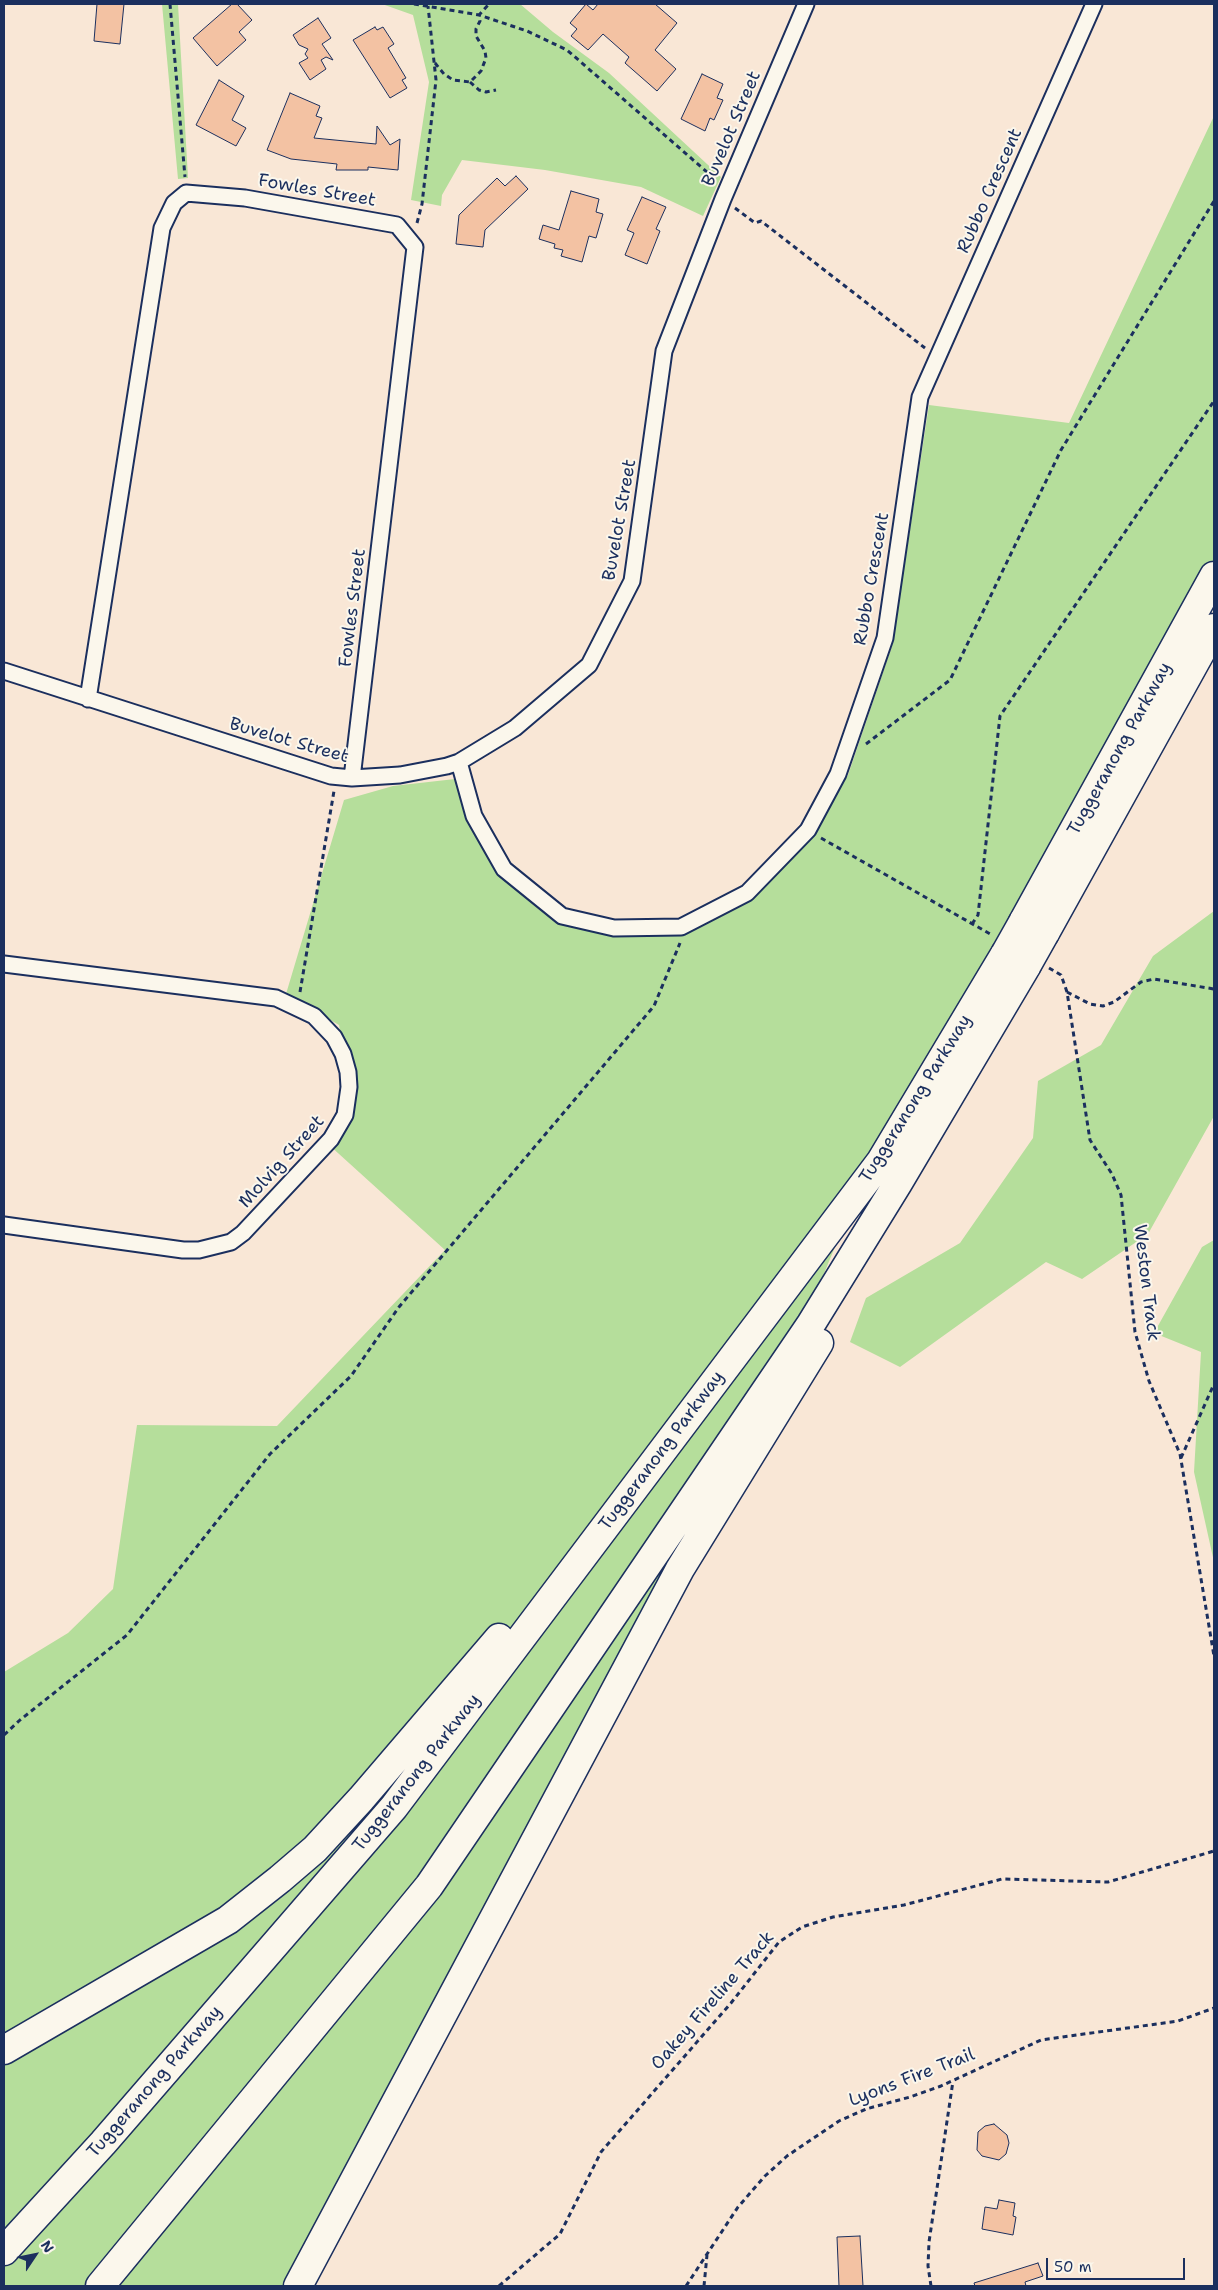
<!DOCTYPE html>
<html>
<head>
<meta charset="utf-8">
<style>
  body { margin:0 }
  #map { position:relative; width:1218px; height:2290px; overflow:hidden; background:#f9e7d6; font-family:"Shantell Sans",sans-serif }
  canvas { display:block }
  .frame { position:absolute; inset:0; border:5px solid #1b2f5e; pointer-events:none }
  .north { position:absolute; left:10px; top:2230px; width:50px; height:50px; -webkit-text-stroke:4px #fbf7ec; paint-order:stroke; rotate:56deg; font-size:14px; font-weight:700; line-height:20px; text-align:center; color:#1b2f5e }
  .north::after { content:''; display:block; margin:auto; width:18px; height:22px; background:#1b2f5e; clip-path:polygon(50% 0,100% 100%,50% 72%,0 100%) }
  .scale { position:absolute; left:1046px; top:2258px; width:139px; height:22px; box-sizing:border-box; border:2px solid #1b2f5e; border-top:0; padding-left:6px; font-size:15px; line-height:18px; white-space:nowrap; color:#1b2f5e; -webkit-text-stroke:4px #fbf7ec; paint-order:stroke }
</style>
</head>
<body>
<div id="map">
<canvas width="1218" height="2290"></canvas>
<div class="frame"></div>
<div class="north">N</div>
<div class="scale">50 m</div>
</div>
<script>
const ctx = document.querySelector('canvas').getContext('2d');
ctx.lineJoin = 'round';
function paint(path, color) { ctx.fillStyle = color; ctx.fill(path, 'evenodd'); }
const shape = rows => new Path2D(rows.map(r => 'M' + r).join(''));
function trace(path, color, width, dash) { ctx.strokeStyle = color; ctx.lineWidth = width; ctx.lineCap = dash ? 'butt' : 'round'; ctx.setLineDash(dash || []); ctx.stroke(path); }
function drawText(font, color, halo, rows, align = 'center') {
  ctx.font = font + ' "Shantell Sans",sans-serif'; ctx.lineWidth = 4; ctx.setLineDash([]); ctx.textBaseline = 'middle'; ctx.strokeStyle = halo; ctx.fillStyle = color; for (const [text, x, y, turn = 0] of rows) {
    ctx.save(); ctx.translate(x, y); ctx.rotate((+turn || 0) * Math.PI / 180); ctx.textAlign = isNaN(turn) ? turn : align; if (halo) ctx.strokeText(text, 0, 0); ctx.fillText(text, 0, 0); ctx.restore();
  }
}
const green = shape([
  [162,4,178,4,188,178,178,179],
  [382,4,520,4,553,32,609,73,721,177,703,216,641,187,545,170,462,160,442,195,441,206,411,200,429,82,413,15],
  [1214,116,1214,561,1008,918,868,1167,768,1409,293,2286,4,2286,4,1672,68,1633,113,1589,137,1425,277,1426,445,1250,328,1144,349,1078,339,1025,286,994,344,800,393,786,455,779,468,820,560,920,682,932,749,897,812,833,848,775,892,646,929,405,1069,423],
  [1214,911,1214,1116,1148,1234,1082,1279,1046,1262,900,1367,850,1342,866,1298,960,1243,1033,1138,1038,1081,1101,1045,1153,956],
  [1214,1240,1214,1562,1194,1472,1201,1352,1154,1333,1202,1247]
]);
const building = shape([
  [97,4,124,4,120,44,94,41,97,4],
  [232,4,237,4,252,20,239,32,246,40,217,66,193,38,232,4],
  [586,4,593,10,598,4,655,4,677,23,655,50,676,69,657,91,625,63,629,57,603,34,588,50,571,36,577,29,570,23,586,4],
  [318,18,331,38,322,44,333,60,326,57,321,60,326,69,310,80,299,63,308,58,305,54,308,49,299,45,293,35,318,18],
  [375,27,377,30,383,27,394,44,388,48,406,78,402,80,407,88,390,98,353,40,375,27],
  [702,74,723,84,717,98,723,100,714,120,710,118,705,131,681,119,702,74],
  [219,80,244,96,232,120,246,128,236,146,196,125,219,80],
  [290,93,320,106,316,116,322,118,314,138,376,144,377,126,390,145,400,139,398,170,368,167,368,170,336,170,337,164,291,159,267,150,290,93],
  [516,176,528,189,485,230,483,247,456,244,459,215,497,178,505,186,516,176],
  [571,191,599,199,596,212,603,214,596,238,589,236,582,262,561,256,563,250,554,248,555,244,539,239,543,225,559,230,571,191],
  [642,197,666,207,656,229,660,231,647,264,625,255,634,233,627,230,642,197],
  [994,2124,1007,2135,1009,2143,1006,2154,999,2160,982,2156,977,2150,978,2132,985,2126,994,2124],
  [999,2200,1015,2203,1013,2216,1016,2217,1013,2235,982,2229,985,2207,997,2209,999,2200],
  [860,2236,863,2286,839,2286,837,2237,860,2236],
  [1038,2263,1043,2276,1025,2282,1026,2286,975,2286,974,2283,1038,2263]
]);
const path = shape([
  [170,4,185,177],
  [414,4,479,15,527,31,567,50,715,179],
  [435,63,444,74,453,80,470,82,481,71,486,58,485,51,476,36,476,29,480,21,479,15,489,4],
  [470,82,479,90,486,92,496,90],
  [735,208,755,223,761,221,925,348],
  [417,223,422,204,436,80,428,6],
  [866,744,950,680,1061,450,1214,201],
  [821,838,992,935],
  [972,924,978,915,1000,716,1214,401],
  [1049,968,1061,975,1067,992,1090,1140,1112,1174,1121,1195,1135,1332,1149,1381,1180,1454,1214,1656],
  [300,992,334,791],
  [1067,992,1090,1004,1103,1006,1114,1002,1141,982,1154,979,1214,989],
  [1181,1458,1214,1384],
  [4,1735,20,1720,127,1635,270,1454,351,1376,399,1307,654,1006,680,943],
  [499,2286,560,2234,601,2152,731,2003,779,1942,802,1927,833,1917,904,1905,1002,1879,1108,1882,1214,1851],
  [686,2286,738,2207,765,2176,787,2156,839,2121,866,2109,910,2097,941,2086,1041,2040,1178,2021,1214,2008],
  [704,2286,707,2255],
  [931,2286,928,2266,929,2242,953,2081]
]);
const minor = shape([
  [4,671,331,776,352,778,400,775,447,766,459,762,515,728,589,665,632,581,664,351,723,199,806,4],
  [88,699,162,228,174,203,186,193,245,198,397,225,415,247,352,778],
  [459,762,474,816,504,869,562,916,614,928,681,927,747,893,808,830,838,774,885,638,920,397,1094,4],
  [4,964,276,998,314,1016,334,1037,343,1054,348,1072,349,1087,345,1115,331,1139,243,1233,231,1242,199,1250,183,1250,4,1225]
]);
const motorway = shape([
  [1023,922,1214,576],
  [1045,933,1214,628],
  [4,2050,228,1920,280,1879,315,1849,361,1799,499,1638],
  [4,2251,103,2143,394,1807,881,1161,1005,954],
  [100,2286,429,1886,811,1324,898,1183,1027,965],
  [298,2286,680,1569,819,1343]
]);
const motorwayBridge = shape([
  [1005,954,1023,922],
  [1027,965,1045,933]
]);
const streetNames = [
  ["Buvelot Street",732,129,-67],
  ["Fowles Street",317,191,10],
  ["Rubbo Crescent",990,191,-66],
  ["Buvelot Street",620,520,-80],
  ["Rubbo Crescent",872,579,-80],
  ["Fowles Street",353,608,-83],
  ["Buvelot Street",289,741,16],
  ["Tuggeranong Parkway",1120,749,-61],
  ["Tuggeranong Parkway",916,1099,-58],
  ["Molvig Street",282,1162,-48],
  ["Weston Track",1146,1283,83],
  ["Tuggeranong Parkway",662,1451,-53],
  ["Tuggeranong Parkway",417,1773,-52],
  ["Oakey Fireline Track",713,2001,-49],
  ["Lyons Fire Trail",912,2078,-21],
  ["Tuggeranong Parkway",155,2082,-49]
];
paint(green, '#b5de9b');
paint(building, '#f3c2a3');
trace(building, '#1b2f5e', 1);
trace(minor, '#1b2f5e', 19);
trace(motorway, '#1b2f5e', 31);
trace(path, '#1b2f5e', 3, [5, 4]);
trace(minor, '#fbf7ec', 15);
trace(motorway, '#fbf7ec', 28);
trace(motorwayBridge, '#1b2f5e', 31, []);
trace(motorwayBridge, '#fbf7ec', 28);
drawText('18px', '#1b2f5e', '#fbf7ec', streetNames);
</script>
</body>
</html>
